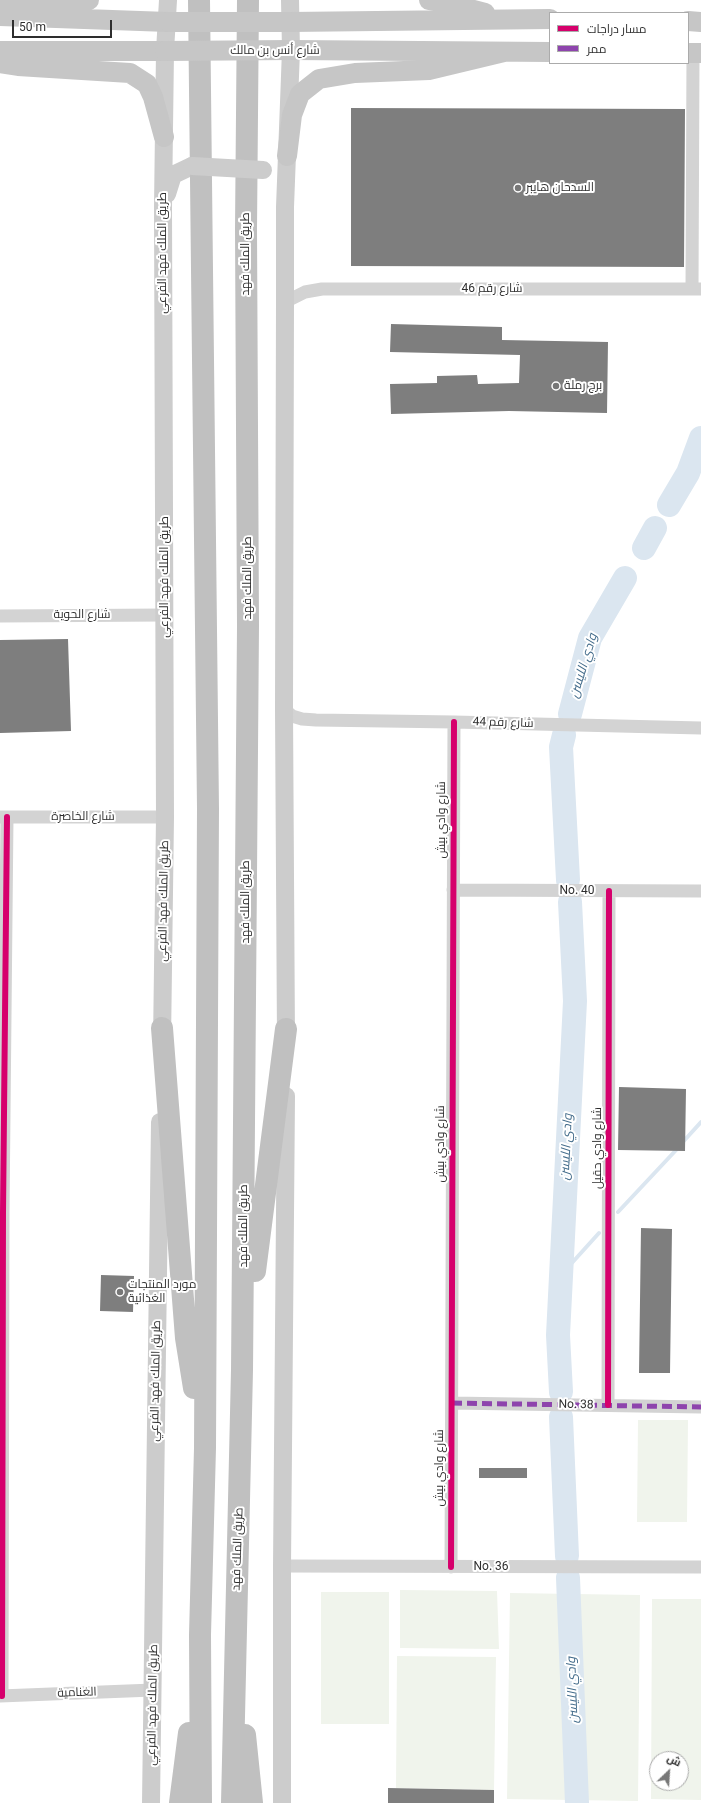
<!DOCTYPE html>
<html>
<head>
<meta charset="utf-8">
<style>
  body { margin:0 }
  #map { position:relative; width:701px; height:1803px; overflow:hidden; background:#fff; font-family:Roboto,Cairo,sans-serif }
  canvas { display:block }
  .legend { position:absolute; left:549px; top:12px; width:140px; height:52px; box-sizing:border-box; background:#fff; border:1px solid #ababab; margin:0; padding:5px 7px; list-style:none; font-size:12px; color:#2e2e2e }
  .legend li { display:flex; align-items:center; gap:8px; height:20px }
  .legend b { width:20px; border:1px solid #ababab }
  .north { position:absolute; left:649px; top:1751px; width:40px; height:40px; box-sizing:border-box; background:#fff; border:1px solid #ababab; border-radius:50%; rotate:25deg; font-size:11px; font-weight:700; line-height:16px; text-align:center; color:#2e2e2e }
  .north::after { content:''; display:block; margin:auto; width:14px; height:18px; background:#777; clip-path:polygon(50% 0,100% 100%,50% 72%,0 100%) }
  .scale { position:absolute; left:12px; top:20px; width:100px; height:18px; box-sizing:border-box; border:2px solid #2e2e2e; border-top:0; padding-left:5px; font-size:12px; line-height:14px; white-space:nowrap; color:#2e2e2e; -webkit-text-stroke:3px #fff; paint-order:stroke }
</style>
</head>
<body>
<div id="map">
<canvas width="701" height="1803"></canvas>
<ul class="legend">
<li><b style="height:5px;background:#d6006c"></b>مسار دراجات</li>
<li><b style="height:5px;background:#8e44ad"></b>ممر</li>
</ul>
<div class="north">ش</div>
<div class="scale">50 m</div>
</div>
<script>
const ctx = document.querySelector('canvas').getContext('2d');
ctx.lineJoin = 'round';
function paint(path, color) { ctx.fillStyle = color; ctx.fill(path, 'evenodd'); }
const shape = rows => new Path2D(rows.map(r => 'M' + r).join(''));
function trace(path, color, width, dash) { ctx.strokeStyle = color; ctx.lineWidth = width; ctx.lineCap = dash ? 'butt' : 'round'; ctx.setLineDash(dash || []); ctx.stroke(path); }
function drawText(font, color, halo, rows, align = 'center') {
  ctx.font = font + ' Roboto,Cairo,sans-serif'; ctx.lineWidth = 4; ctx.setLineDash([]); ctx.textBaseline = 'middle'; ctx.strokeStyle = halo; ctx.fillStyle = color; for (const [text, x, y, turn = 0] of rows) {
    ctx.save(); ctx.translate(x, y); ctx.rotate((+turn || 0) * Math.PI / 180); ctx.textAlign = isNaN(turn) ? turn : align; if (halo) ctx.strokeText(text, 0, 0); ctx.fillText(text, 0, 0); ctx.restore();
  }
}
const green = shape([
  [638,1420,688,1420,687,1522,637,1522],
  [400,1590,497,1591,499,1649,400,1648],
  [321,1592,389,1592,389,1724,321,1724],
  [510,1593,640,1595,638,1801,507,1799],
  [652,1599,701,1599,701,1800,651,1799],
  [657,1759,681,1759,681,1783,657,1783],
  [397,1656,496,1657,494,1790,396,1788]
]);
const stream = shape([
  [682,1143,701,1122],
  [618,1212,678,1148],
  [561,1275,599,1233]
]);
const river = shape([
  [669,505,688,473,701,438],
  [644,548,655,528],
  [570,714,590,638,625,578],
  [564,735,561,747,568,880],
  [561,1392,558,1335,575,1001,570,902],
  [561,1417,567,1556],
  [568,1578,577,1803]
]);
const building = shape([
  [351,108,685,109,684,267,351,266],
  [391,324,502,327,502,340,608,342,607,413,509,411,391,414,390,384,437,383,437,376,477,375,478,384,519,383,520,355,390,352],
  [68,639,71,731,0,733,0,640],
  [619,1087,686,1089,685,1151,618,1150],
  [641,1228,672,1229,670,1373,639,1373],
  [101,1275,134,1276,133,1312,100,1311],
  [479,1468,527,1468,527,1478,479,1478],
  [388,1788,494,1790,494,1803,388,1803]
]);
const street = shape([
  [692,289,693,53],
  [285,302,305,292,322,289,701,289],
  [0,616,165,615],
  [284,709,292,716,302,719,316,720,454,722,701,728],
  [0,817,165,817],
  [453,890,701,891],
  [452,1403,701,1407],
  [608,1405,609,891],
  [282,1566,701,1567],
  [451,1567,454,722],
  [0,1696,153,1690],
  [2,1696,3,1212,7,817]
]);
const secondary = shape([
  [167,194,173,175,192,166],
  [162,1042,165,817,163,207,165,51,168,0],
  [286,1042,284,709,285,302,285,207,291,50,290,0],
  [151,1803,160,1122],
  [282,1803,282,1566,286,1096]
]);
const primary = shape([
  [429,0,440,1,485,13],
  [0,4,89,0],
  [0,16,168,22],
  [688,21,701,22],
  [290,22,550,19],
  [291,50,550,52],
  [0,51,165,51],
  [688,53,701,53],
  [0,63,18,66,130,73,147,84,153,97,164,137],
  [287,156,292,115,300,94,319,79,355,73,429,70,504,52]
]);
const highway = shape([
  [199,0,208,808,205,1448,200,1635,201,1803],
  [162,1028,186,1338,194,1388],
  [255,1271,286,1029],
  [245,1735,252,1803],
  [180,1803,189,1733],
  [232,1803,242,1370,248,626,246,229,248,0]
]);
const secondaryBridge = shape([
  [192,166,263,170]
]);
const primaryBridge = shape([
  [168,22,290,22],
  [165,51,291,50]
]);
const quiet = shape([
  [452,1403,701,1407]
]);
const cycleway = shape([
  [608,1405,609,891],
  [451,1567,454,722],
  [2,1696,3,1212,7,817]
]);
const markers = [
  [518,188,4,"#777"],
  [556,386,4,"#777"],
  [120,1292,4,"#777"]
];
const streetNames = [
  ["شارع أنس بن مالك",275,51],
  ["طريق الملك فهد الفرعي",163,253,-90],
  ["طريق الملك فهد",246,254,-90],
  ["شارع رقم 46",492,289],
  ["طريق الملك فهد الفرعي",165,577,-90],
  ["طريق الملك فهد",248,578,-90],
  ["شارع الحوية",82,615],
  ["شارع رقم 44",503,723,2],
  ["شارع الخاصرة",83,817],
  ["شارع وادي بيش",442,820,-90],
  ["No. 40",577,891],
  ["طريق الملك فهد الفرعي",164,901,-89],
  ["طريق الملك فهد",246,902,-90],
  ["شارع وادي بيش",441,1144,-90],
  ["شارع وادي حقيل",598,1148,-90],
  ["طريق الملك فهد",244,1226,-90],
  ["طريق الملك فهد الفرعي",156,1381,-89],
  ["No. 38",576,1405,1],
  ["شارع وادي بيش",440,1468,-90],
  ["طريق الملك فهد",238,1549,-88],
  ["No. 36",491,1567],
  ["الغنامية",77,1693,-2],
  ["طريق الملك فهد الفرعي",153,1705,-89]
];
const poiNames = [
  ["السدحان هايبر",526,188],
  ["برج رملة",564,386],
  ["مورد المنتجات",128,1285],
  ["الغذائية",128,1299]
];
const waterNames = [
  ["وادي الليسن",584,666,-73],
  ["وادي الليسن",567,1147,-87],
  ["وادي الليسن",573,1690,-92]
];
paint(green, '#f0f4ec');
trace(stream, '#dbe6f0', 4);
trace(river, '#dbe6f0', 24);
paint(building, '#7e7e7e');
trace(street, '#d3d3d3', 13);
trace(secondary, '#ccc', 18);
trace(primary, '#c6c6c6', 20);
trace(highway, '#c0c0c0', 22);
trace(secondaryBridge, '#ccc', 18);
trace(primaryBridge, '#c6c6c6', 20);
trace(quiet, '#8e44ad', 5, [10, 5]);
trace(cycleway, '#d6006c', 6);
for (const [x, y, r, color] of markers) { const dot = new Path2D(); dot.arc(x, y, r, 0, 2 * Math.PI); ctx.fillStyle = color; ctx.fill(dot); trace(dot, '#fff', 1.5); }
drawText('12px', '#2e2e2e', '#fff', streetNames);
drawText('12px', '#2e2e2e', '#fff', poiNames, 'left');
drawText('italic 13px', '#426b8a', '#fff', waterNames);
</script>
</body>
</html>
